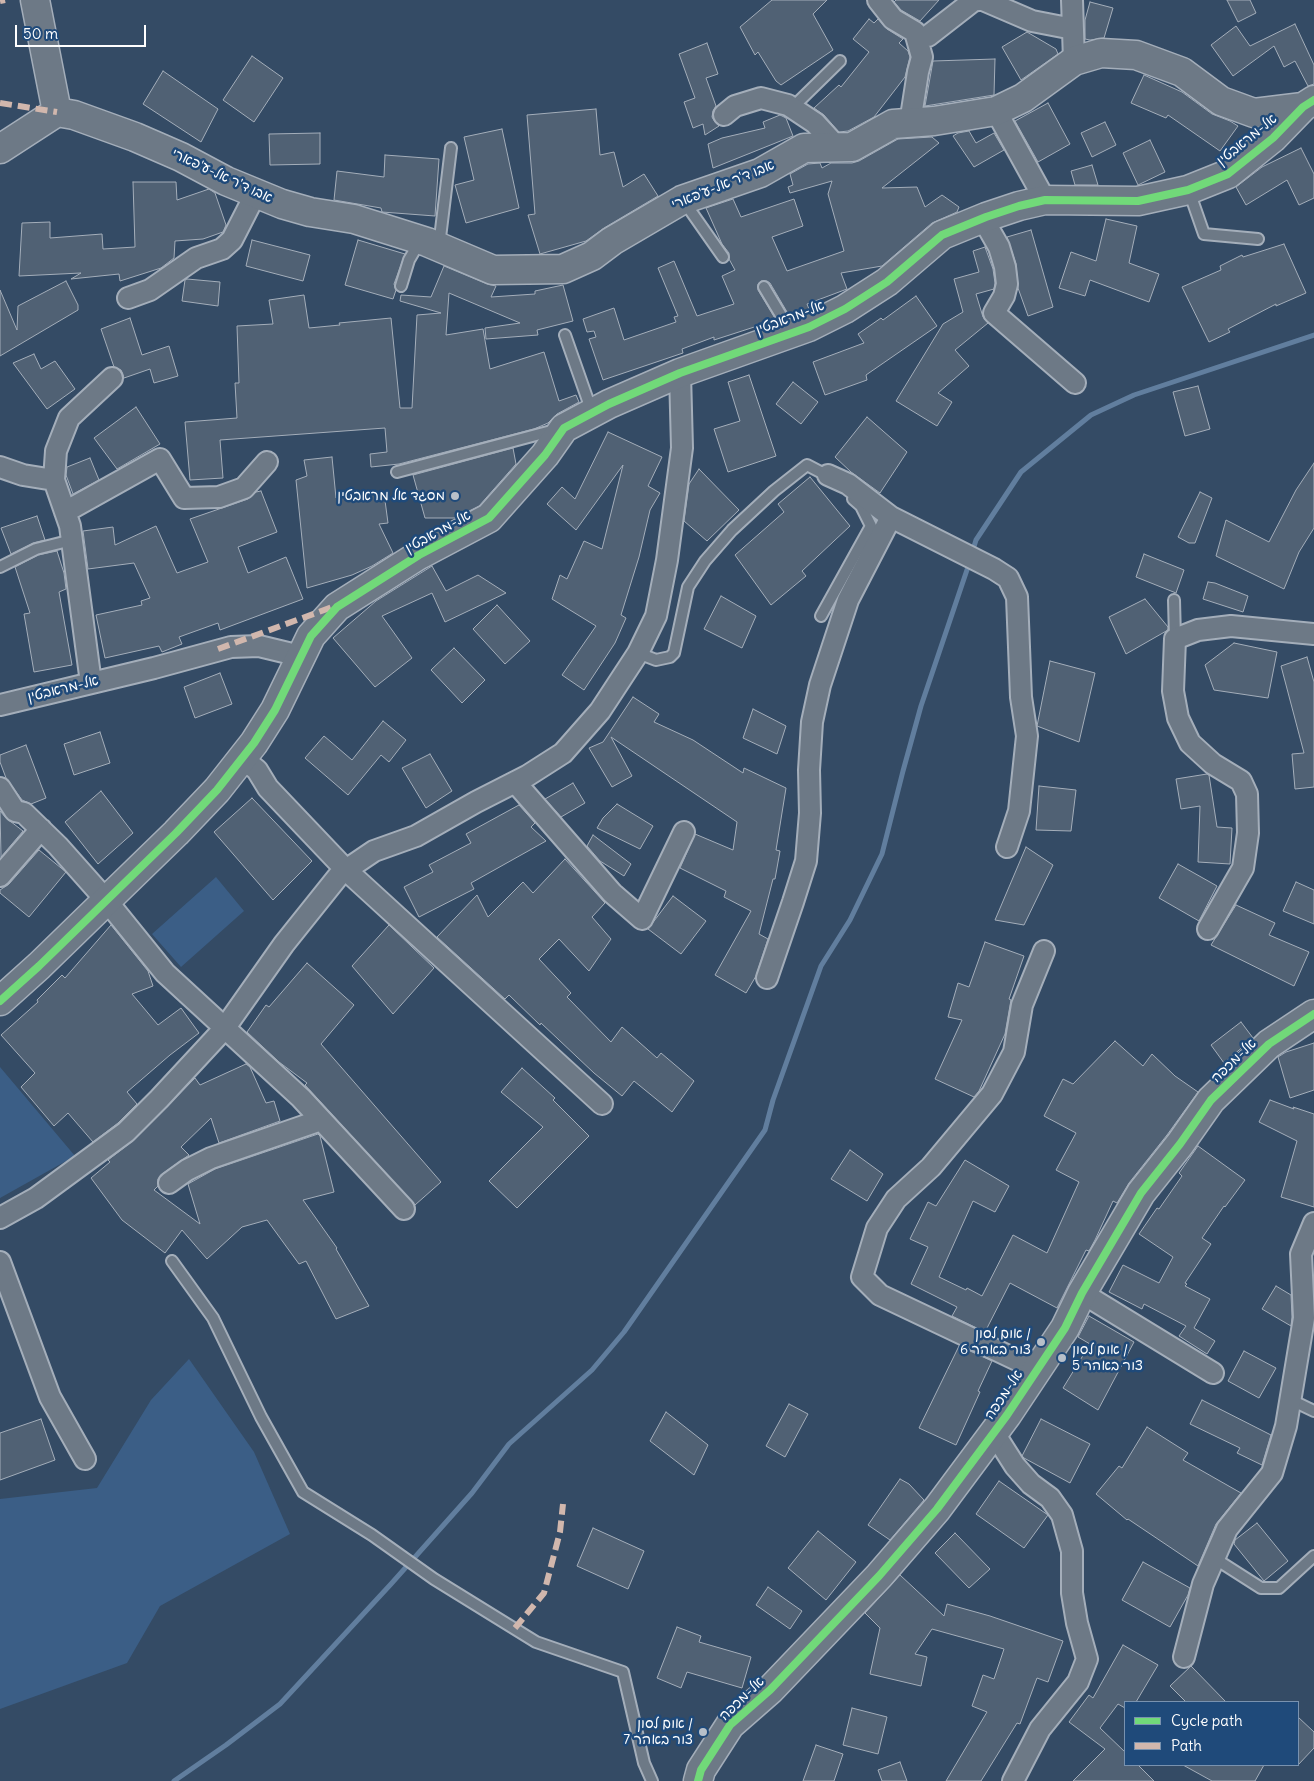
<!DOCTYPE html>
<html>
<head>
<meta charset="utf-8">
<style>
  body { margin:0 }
  #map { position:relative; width:1314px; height:1781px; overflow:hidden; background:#344b65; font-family:Delius,sans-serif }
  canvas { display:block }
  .legend { position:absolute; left:1124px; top:1701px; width:175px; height:65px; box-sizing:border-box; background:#1f4a7a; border:1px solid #7992af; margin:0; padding:6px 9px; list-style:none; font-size:15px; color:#fff }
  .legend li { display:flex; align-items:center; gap:10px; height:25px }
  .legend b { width:25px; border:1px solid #7992af }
  .scale { position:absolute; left:15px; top:25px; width:131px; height:22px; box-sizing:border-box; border:2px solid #fff; border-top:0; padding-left:6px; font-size:15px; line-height:18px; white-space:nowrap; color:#fff; -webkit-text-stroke:4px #1f4a7a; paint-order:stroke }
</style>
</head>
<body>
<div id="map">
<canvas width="1314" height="1781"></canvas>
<ul class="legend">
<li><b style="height:6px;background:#71d979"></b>Cycle path</li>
<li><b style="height:6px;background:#d1b7ad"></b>Path</li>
</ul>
<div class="scale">50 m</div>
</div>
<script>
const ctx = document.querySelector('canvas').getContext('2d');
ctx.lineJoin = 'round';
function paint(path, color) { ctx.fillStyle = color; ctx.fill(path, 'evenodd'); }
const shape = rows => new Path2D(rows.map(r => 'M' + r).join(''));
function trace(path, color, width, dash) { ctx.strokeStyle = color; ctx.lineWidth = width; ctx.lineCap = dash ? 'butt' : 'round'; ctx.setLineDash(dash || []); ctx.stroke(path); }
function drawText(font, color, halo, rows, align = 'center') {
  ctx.font = font + ' Delius,"Playpen Sans Hebrew",sans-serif'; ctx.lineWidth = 5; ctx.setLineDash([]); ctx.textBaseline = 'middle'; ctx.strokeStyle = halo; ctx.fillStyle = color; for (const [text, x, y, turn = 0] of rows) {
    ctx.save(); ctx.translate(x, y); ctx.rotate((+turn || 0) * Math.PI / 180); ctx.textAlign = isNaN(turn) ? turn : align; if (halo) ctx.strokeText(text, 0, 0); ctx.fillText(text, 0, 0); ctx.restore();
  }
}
const green = shape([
  [216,877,244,911,181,967,152,934],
  [0,1067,75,1156,0,1198],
  [189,1359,254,1452,290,1534,160,1606,127,1663,0,1709,0,1499,97,1488,151,1400]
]);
const stream = shape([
  [972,553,976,540,1021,472,1091,415,1134,395,1314,335],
  [174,1781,226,1745,280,1704,391,1584,472,1493,509,1444,592,1370,624,1332,765,1130,773,1100,821,966,850,920,882,854,903,771,921,706,970,561]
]);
const building = shape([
  [772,0,827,0,813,14,833,50,781,85,776,81,758,52,755,55,740,27,772,0],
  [896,0,939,0,920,21,901,10,894,2,896,0],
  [1227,0,1250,0,1256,13,1238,22,1227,0],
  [1090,2,1113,8,1104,38,1090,40,1085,39,1085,20,1090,2],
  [869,19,874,23,878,19,887,29,903,39,899,43,908,51,910,57,905,77,874,117,848,131,839,132,824,115,814,108,839,85,841,87,869,52,853,39,869,19],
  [1295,24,1314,65,1314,84,1308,86,1295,61,1284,67,1274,46,1233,76,1211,45,1236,26,1250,46,1295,24],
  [1027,32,1056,49,1058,54,1021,80,1002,47,1027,32],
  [707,43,718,74,706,78,716,106,713,111,712,117,715,122,719,126,705,135,703,124,693,128,684,102,695,98,679,54,707,43],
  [252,56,283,78,254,122,223,100,252,56],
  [995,59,994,95,925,106,933,61,995,59],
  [163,71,218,109,201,142,143,104,163,71],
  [1144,75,1182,92,1212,114,1230,121,1238,126,1220,151,1168,115,1166,118,1131,103,1144,75],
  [1048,103,1070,144,1038,162,1015,121,1048,103],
  [596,109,600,155,614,152,623,187,644,174,658,196,604,228,586,241,540,254,528,215,535,214,527,115,596,109],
  [780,115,786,118,793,136,713,168,708,144,722,138,765,128,763,122,780,115],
  [1105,122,1116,145,1092,157,1081,133,1105,122],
  [502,129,519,208,466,223,455,185,474,180,464,137,502,129],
  [969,131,976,143,994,133,1004,150,974,167,953,136,958,133,969,131],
  [320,133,320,164,270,165,269,134,320,133],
  [932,137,939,143,882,188,917,187,925,207,942,195,959,207,957,212,932,223,882,266,841,273,847,289,807,304,809,309,803,313,790,317,770,283,767,281,761,281,758,284,758,290,776,320,714,340,714,337,682,349,683,353,603,380,589,339,596,337,594,331,587,332,583,319,614,308,624,340,676,322,674,317,678,316,658,268,674,261,697,316,734,304,722,276,735,270,729,259,729,253,722,244,706,208,733,199,741,217,794,199,803,226,772,237,787,271,844,251,828,194,832,181,790,193,788,187,793,185,790,174,808,164,820,163,822,168,831,163,852,163,859,161,898,139,932,137],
  [1150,140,1165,172,1138,185,1123,153,1150,140],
  [1301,148,1314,174,1314,198,1299,205,1287,180,1246,205,1236,187,1262,167,1301,148],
  [385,155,439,159,435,216,382,212,381,208,334,200,337,171,384,177,385,155],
  [1092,165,1098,185,1075,185,1071,171,1092,165],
  [133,182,176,182,177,200,209,189,215,193,226,225,223,232,203,239,175,241,174,258,161,268,120,281,119,274,71,279,81,273,19,276,22,223,50,222,50,238,102,234,103,249,135,247,133,182],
  [1106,219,1137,226,1129,263,1159,274,1149,302,1090,280,1085,296,1059,288,1071,252,1096,261,1106,219],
  [1031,230,1053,307,1028,316,1018,288,1016,264,1007,237,1031,230],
  [252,240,310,255,303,281,246,266,252,240],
  [358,240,405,254,394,284,396,290,393,299,345,285,358,240],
  [1284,244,1306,293,1276,306,1276,304,1228,329,1230,332,1209,342,1182,287,1221,270,1220,266,1242,255,1243,257,1284,244],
  [985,247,993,269,995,283,994,289,976,294,983,317,988,323,955,350,969,366,938,393,952,402,937,426,896,401,943,324,963,312,954,279,979,272,973,251,985,247],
  [444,266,487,284,496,286,491,297,535,294,535,291,563,285,573,321,537,330,538,335,486,339,485,328,520,323,449,293,446,335,483,329,490,369,544,352,559,401,576,395,579,402,557,414,548,423,534,429,399,464,371,467,370,454,387,452,385,428,220,440,223,478,190,480,185,422,237,418,235,383,239,383,237,326,273,324,269,300,304,295,309,328,340,325,339,323,391,318,400,408,412,408,417,315,441,313,400,301,401,295,431,297,444,266],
  [187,279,220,282,218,306,182,301,185,280,187,279],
  [66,281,78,305,78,310,0,356,0,290,17,330,18,306,66,281],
  [916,296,937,326,866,375,867,380,825,395,813,362,864,343,858,334,881,318,883,320,916,296],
  [130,318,142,355,169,346,178,376,154,383,150,369,124,378,121,370,114,367,101,329,130,318],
  [34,354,41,369,55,361,75,389,47,409,13,363,34,354],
  [749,375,776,456,728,472,714,429,740,421,728,382,749,375],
  [793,382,818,402,801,424,776,404,793,382],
  [1198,386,1210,429,1185,436,1173,392,1198,386],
  [136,407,160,444,117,469,94,438,136,407],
  [867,417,907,452,880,493,851,472,835,457,867,417],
  [608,432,662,457,648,486,660,493,650,510,639,557,621,615,626,618,615,643,584,690,562,675,596,626,552,599,560,575,567,579,584,541,602,549,623,465,576,530,547,504,562,487,575,499,608,432],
  [513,448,516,464,479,506,455,518,425,518,413,475,513,448],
  [332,457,336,498,384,493,388,523,379,524,393,553,372,566,352,575,307,588,296,480,307,476,304,460,332,457],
  [90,458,99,480,73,494,66,475,67,467,90,458],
  [1314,463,1314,528,1299,552,1284,589,1216,556,1226,520,1269,542,1296,490,1314,463],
  [699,469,739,510,707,541,684,521,689,484,699,469],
  [810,477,850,526,802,571,806,576,771,605,735,555,784,512,778,504,810,477],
  [261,491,277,532,238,547,248,573,286,557,303,599,220,630,218,623,179,637,182,644,162,652,159,646,105,658,96,615,142,605,141,601,150,598,134,563,88,569,83,531,113,527,115,545,156,526,177,573,208,562,190,519,248,499,256,492,261,491],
  [1200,492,1212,498,1195,543,1189,543,1178,537,1200,492],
  [37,516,45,540,33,543,11,554,1,528,37,516],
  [57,551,64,573,66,589,59,592,72,665,34,672,24,614,30,613,15,567,38,555,57,551],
  [1144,554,1184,570,1176,593,1136,577,1144,554],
  [432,566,446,591,478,575,506,593,445,622,432,593,382,616,412,658,375,687,333,638,376,601,432,566],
  [1208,582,1215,583,1248,596,1243,612,1203,599,1208,582],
  [721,596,756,616,742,648,704,629,721,596],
  [1145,599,1168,627,1168,630,1126,654,1109,617,1145,599],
  [497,605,530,641,505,664,473,629,497,605],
  [1234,643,1277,652,1268,698,1214,690,1205,665,1234,643],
  [454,648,485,680,462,703,431,670,454,648],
  [1307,657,1314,682,1314,787,1295,789,1292,754,1304,753,1281,666,1307,657],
  [1050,661,1095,673,1079,742,1037,726,1050,661],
  [220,673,232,704,195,718,184,687,220,673],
  [633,697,659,714,654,722,693,740,743,773,744,768,786,788,776,850,780,851,775,879,773,879,759,934,768,939,756,976,746,993,715,975,751,911,724,897,726,891,680,868,695,834,733,850,737,822,611,737,632,776,612,787,589,748,603,742,633,697],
  [753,709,786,726,777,754,743,738,753,709],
  [383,721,406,740,389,762,381,755,348,795,305,758,324,736,352,760,383,721],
  [100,732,110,763,74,775,64,744,100,732],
  [26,745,46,798,31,804,22,800,6,778,0,762,0,755,26,745],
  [430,754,452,791,426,808,402,768,430,754],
  [1207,774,1209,775,1217,827,1232,828,1230,864,1198,862,1200,806,1181,809,1176,779,1207,774],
  [573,783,585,803,561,817,545,799,573,783],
  [1039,786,1076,790,1071,831,1036,830,1039,786],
  [101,791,133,833,98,864,65,822,101,791],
  [252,798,312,861,273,900,214,832,252,798],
  [617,804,653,826,640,849,597,828,603,818,617,804],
  [519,805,535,823,531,827,546,841,471,883,474,889,419,917,404,887,433,872,429,865,471,843,466,834,519,805],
  [0,811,6,818,23,831,1,857,0,811],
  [593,835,631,864,624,876,600,861,587,846,593,835],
  [1026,847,1053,865,1024,925,995,920,1026,847],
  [39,850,66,872,29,917,0,893,0,890,9,884,39,850],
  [565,859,605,903,592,917,611,939,589,971,559,939,539,959,571,993,567,997,611,1042,622,1027,657,1058,661,1053,694,1081,672,1112,634,1081,622,1096,594,1073,541,1023,540,1025,509,995,505,999,437,937,477,895,488,917,523,882,533,893,565,859],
  [1178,864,1217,886,1199,921,1159,898,1178,864],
  [1296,882,1314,890,1314,924,1283,911,1296,882],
  [673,896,706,921,681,954,648,929,673,896],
  [1236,905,1275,923,1269,935,1309,952,1294,986,1211,945,1236,905],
  [111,925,148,971,153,986,132,994,158,1025,181,1008,199,1033,170,1055,127,1092,137,1104,118,1123,93,1142,68,1113,54,1126,21,1087,35,1073,1,1035,38,1002,37,1000,62,975,65,978,111,925],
  [389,925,434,968,393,1014,352,966,389,925],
  [985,942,1024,956,1009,999,1011,1000,1005,1034,979,1091,974,1097,935,1079,962,1020,948,1017,958,983,969,987,985,942],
  [307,963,354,1005,321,1044,441,1182,415,1205,305,1085,307,1083,279,1062,247,1032,266,1005,269,1007,307,963],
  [1241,1022,1253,1038,1224,1063,1211,1045,1241,1022],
  [1115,1041,1143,1066,1152,1054,1175,1076,1198,1092,1167,1135,1129,1183,1117,1203,1113,1201,1095,1240,1089,1251,1086,1250,1057,1308,1010,1283,985,1332,952,1316,957,1307,911,1284,928,1247,910,1239,928,1202,936,1206,965,1160,1009,1186,995,1212,973,1201,939,1277,966,1290,967,1288,982,1296,1013,1235,1047,1253,1079,1182,1056,1170,1076,1133,1044,1116,1063,1079,1073,1084,1115,1041],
  [1314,1043,1314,1090,1290,1098,1278,1057,1286,1052,1314,1043],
  [246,1064,250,1067,266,1103,274,1101,280,1121,219,1143,211,1118,181,1147,189,1155,162,1174,158,1179,158,1186,154,1190,200,1224,188,1184,215,1169,318,1134,320,1136,334,1192,303,1200,337,1248,336,1249,369,1306,336,1319,306,1261,299,1264,267,1220,242,1227,207,1259,182,1230,165,1253,122,1220,91,1178,110,1162,108,1160,134,1140,195,1078,200,1085,246,1064],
  [522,1068,555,1098,553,1100,589,1136,517,1208,489,1181,543,1127,501,1092,522,1068],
  [1270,1100,1294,1109,1293,1107,1314,1114,1314,1207,1281,1197,1297,1141,1259,1122,1270,1100],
  [1198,1146,1245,1180,1225,1207,1224,1206,1202,1238,1211,1244,1185,1283,1187,1284,1185,1286,1210,1299,1194,1328,1215,1341,1207,1354,1179,1336,1186,1326,1144,1304,1142,1309,1109,1292,1123,1265,1159,1283,1173,1257,1139,1234,1157,1208,1159,1209,1182,1176,1179,1173,1198,1146],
  [850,1150,883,1174,867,1201,831,1179,850,1150],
  [1276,1286,1291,1295,1292,1317,1291,1326,1262,1309,1276,1286],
  [1089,1316,1134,1342,1098,1410,1063,1388,1090,1344,1078,1337,1089,1316],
  [959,1346,992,1361,978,1391,980,1392,956,1445,919,1428,959,1346],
  [1244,1351,1276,1368,1259,1398,1228,1381,1244,1351],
  [1202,1400,1271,1435,1262,1465,1237,1453,1240,1448,1190,1424,1202,1400],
  [789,1404,808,1414,785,1457,766,1446,789,1404],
  [666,1412,708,1445,694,1475,650,1441,666,1412],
  [41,1419,55,1460,0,1480,0,1433,41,1419],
  [1041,1419,1090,1444,1070,1483,1024,1458,1022,1456,1041,1419],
  [1147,1427,1188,1453,1183,1460,1241,1493,1216,1524,1198,1566,1128,1519,1127,1520,1096,1494,1119,1466,1122,1468,1147,1427],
  [900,1479,909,1484,924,1500,890,1540,868,1525,900,1479],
  [999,1481,1048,1515,1024,1548,976,1514,999,1481],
  [1257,1523,1288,1561,1264,1581,1234,1544,1235,1540,1257,1523],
  [593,1528,644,1551,628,1589,577,1566,593,1528],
  [818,1531,856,1562,826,1600,788,1568,818,1531],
  [955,1533,990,1569,969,1588,935,1553,955,1533],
  [1143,1562,1190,1588,1188,1595,1170,1627,1122,1600,1143,1562],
  [900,1575,944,1616,947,1604,990,1616,1063,1641,1048,1682,1037,1678,1020,1724,1017,1723,981,1781,946,1781,987,1712,972,1706,983,1675,994,1679,1004,1649,932,1629,915,1654,927,1657,921,1686,870,1674,880,1628,865,1613,900,1575],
  [768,1587,802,1611,790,1629,756,1605,768,1587],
  [677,1627,701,1636,699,1642,751,1657,742,1688,687,1672,681,1688,657,1678,677,1627],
  [1123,1645,1158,1665,1136,1702,1125,1702,1125,1708,1118,1704,1100,1728,1125,1752,1125,1765,1138,1765,1154,1781,1073,1781,1105,1749,1069,1722,1089,1695,1093,1698,1123,1645],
  [1191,1666,1226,1702,1186,1702,1170,1686,1191,1666],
  [852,1708,887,1717,878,1754,843,1745,852,1708],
  [1298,1717,1314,1732,1314,1748,1298,1765,1298,1717],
  [816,1745,843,1754,834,1781,803,1781,816,1745],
  [900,1762,907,1781,882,1781,878,1770,900,1762],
  [1183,1765,1264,1765,1255,1781,1212,1781,1183,1765]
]);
const lane = shape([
  [792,108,840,61],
  [1189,191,1204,234,1258,239],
  [683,200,723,257],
  [439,246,451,148],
  [401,286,409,260,416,248,421,244],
  [764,287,791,332],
  [565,335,592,412],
  [397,472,555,430],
  [0,567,36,549,72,540],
  [1174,600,1175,639],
  [821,616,871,526,861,506,853,499],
  [638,653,656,660,670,657,674,653,688,587,705,561,732,530,774,491,807,465,830,477],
  [172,1261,213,1318,261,1417,303,1492,372,1535,434,1579,536,1642,623,1672,644,1763,652,1781],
  [1291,1400,1314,1411],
  [1214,1558,1261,1588,1279,1588,1314,1556]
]);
const street = shape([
  [878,0,893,19,915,32,922,57,918,72,910,123],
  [983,0,1032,21,1073,29],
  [1072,0,1074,61],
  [928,36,973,1,979,0],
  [996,111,1045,200],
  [724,115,735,106,761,98,788,105,815,123,837,147],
  [983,219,999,247,1005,267,1007,284,1004,296,994,313,1075,383],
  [128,298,150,290,196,258,222,249,232,240,256,193],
  [0,467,23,475,54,480],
  [828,475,848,484,891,517,994,569,1008,578,1017,597,1021,697,1027,736,1019,811,1007,847],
  [65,512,160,459,184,498,219,497,244,488,267,462],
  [91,683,70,526,54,480,56,451,69,418,112,378],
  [0,705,154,668,231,647,259,646,288,653,300,658],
  [242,758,257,770,268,788,346,870,602,1104],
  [515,782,612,893,642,919,684,832],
  [0,788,15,811,24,813,58,846,106,900,165,973,301,1098,404,1209],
  [0,876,41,829],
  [1208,929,1243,868,1248,833,1247,794,1241,781,1213,764,1190,743,1178,718,1173,691,1175,639,1198,630,1231,626,1314,634],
  [767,978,793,902,806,861,810,813,809,770,812,722,820,685,848,600,891,517],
  [169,1183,187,1170,211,1158,321,1120],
  [0,1218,36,1198,126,1132,159,1099,224,1029,284,944,340,874,374,851,416,836,476,802,527,776,563,753,600,711,638,653,656,616,667,560,682,448,680,373],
  [0,1262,50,1397,85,1459],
  [1082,1293,1213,1373],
  [1036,1369,880,1295,862,1277,877,1228,896,1199,931,1167,992,1094,1014,1052,1022,1005,1044,951],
  [994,1433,1015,1466,1031,1484,1050,1498,1062,1515,1072,1551,1072,1593,1077,1623,1087,1659,1078,1682,1040,1729,1013,1781],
  [1184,1657,1203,1584,1227,1529,1272,1473,1286,1426,1304,1318,1301,1254,1314,1223]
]);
const secondary = shape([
  [35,0,57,112],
  [57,112,74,115,135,137,181,157,226,181,282,204,310,212,354,219,427,242,493,270,563,269,592,256,612,241,682,200,760,173,804,148,852,147,893,124,934,121,996,111,1023,98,1074,61,1101,53,1136,55,1182,72,1221,101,1254,113,1303,107],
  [0,149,57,112],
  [0,1001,39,966,176,833,217,790,254,743,275,710,311,636,337,607,419,555,489,518,545,455,564,428,609,404,680,373,809,327,845,309,887,282,942,235,986,217,1019,206,1045,200,1138,201,1188,190,1228,174,1273,138,1303,107,1314,100],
  [698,1781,701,1770,730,1725,770,1690,879,1576,937,1509,1007,1415,1065,1328,1082,1293,1141,1193,1180,1144,1211,1100,1269,1044,1314,1014]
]);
const quiet = shape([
  [0,1,5,0],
  [0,103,57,112],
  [218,649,335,606],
  [515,1628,544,1593,560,1532,563,1504]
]);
const cycleway = shape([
  [0,1001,39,966,176,833,217,790,254,743,275,710,311,636,337,607,419,555,489,518,545,455,564,428,609,404,680,373,809,327,845,309,887,282,942,235,986,217,1019,206,1045,200,1138,201,1188,190,1228,174,1273,138,1303,107,1314,100],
  [698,1781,701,1770,730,1725,770,1690,879,1576,937,1509,1007,1415,1065,1328,1082,1293,1141,1193,1180,1144,1211,1100,1269,1044,1314,1014]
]);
const markers = [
  [455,496,5,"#b8c0c9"],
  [1041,1342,5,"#b8c0c9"],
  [1062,1358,5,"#b8c0c9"],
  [703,1732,5,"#b8c0c9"]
];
const streetNames = [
  ["אל-מראבטין",1247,140,-39],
  ["אבו ד'ר אל-ע'פארי",222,176,25],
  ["אבו ד'ר אל-ע'פארי",723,185,-22],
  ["אל-מראבטין",790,318,-21],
  ["אל-מראבטין",438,532,-29],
  ["אל-מראבטין",63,689,-14],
  ["אל-מכפה",1234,1061,-44],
  ["אל-מכפה",1004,1395,-56],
  ["אל-מכפה",742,1699,-44]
];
const poiNames = [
  ["מסגד אל מראבטין",445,496],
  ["אום לסון /",1031,1334],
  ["צור באהר 6",1031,1350],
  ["אום לסון /",1072,1350,"left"],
  ["צור באהר 5",1072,1366,"left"],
  ["אום לסון /",693,1724],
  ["צור באהר 7",693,1740]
];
paint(green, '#3b5e86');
trace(stream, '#617e9e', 5);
paint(building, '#506174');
trace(building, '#a4aeba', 1);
trace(lane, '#a4aeba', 14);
trace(street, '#a4aeba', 24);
trace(secondary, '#a4aeba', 31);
trace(lane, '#6d7986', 10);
trace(street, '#6d7986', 20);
trace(secondary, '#6d7986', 28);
trace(quiet, '#d1b7ad', 6, [12, 6]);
trace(cycleway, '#71d979', 8);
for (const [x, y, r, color] of markers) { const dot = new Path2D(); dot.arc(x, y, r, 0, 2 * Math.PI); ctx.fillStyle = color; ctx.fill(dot); trace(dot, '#1f4a7a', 2); }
drawText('14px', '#fff', '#1f4a7a', streetNames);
drawText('14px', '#fff', '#1f4a7a', poiNames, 'right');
</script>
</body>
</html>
